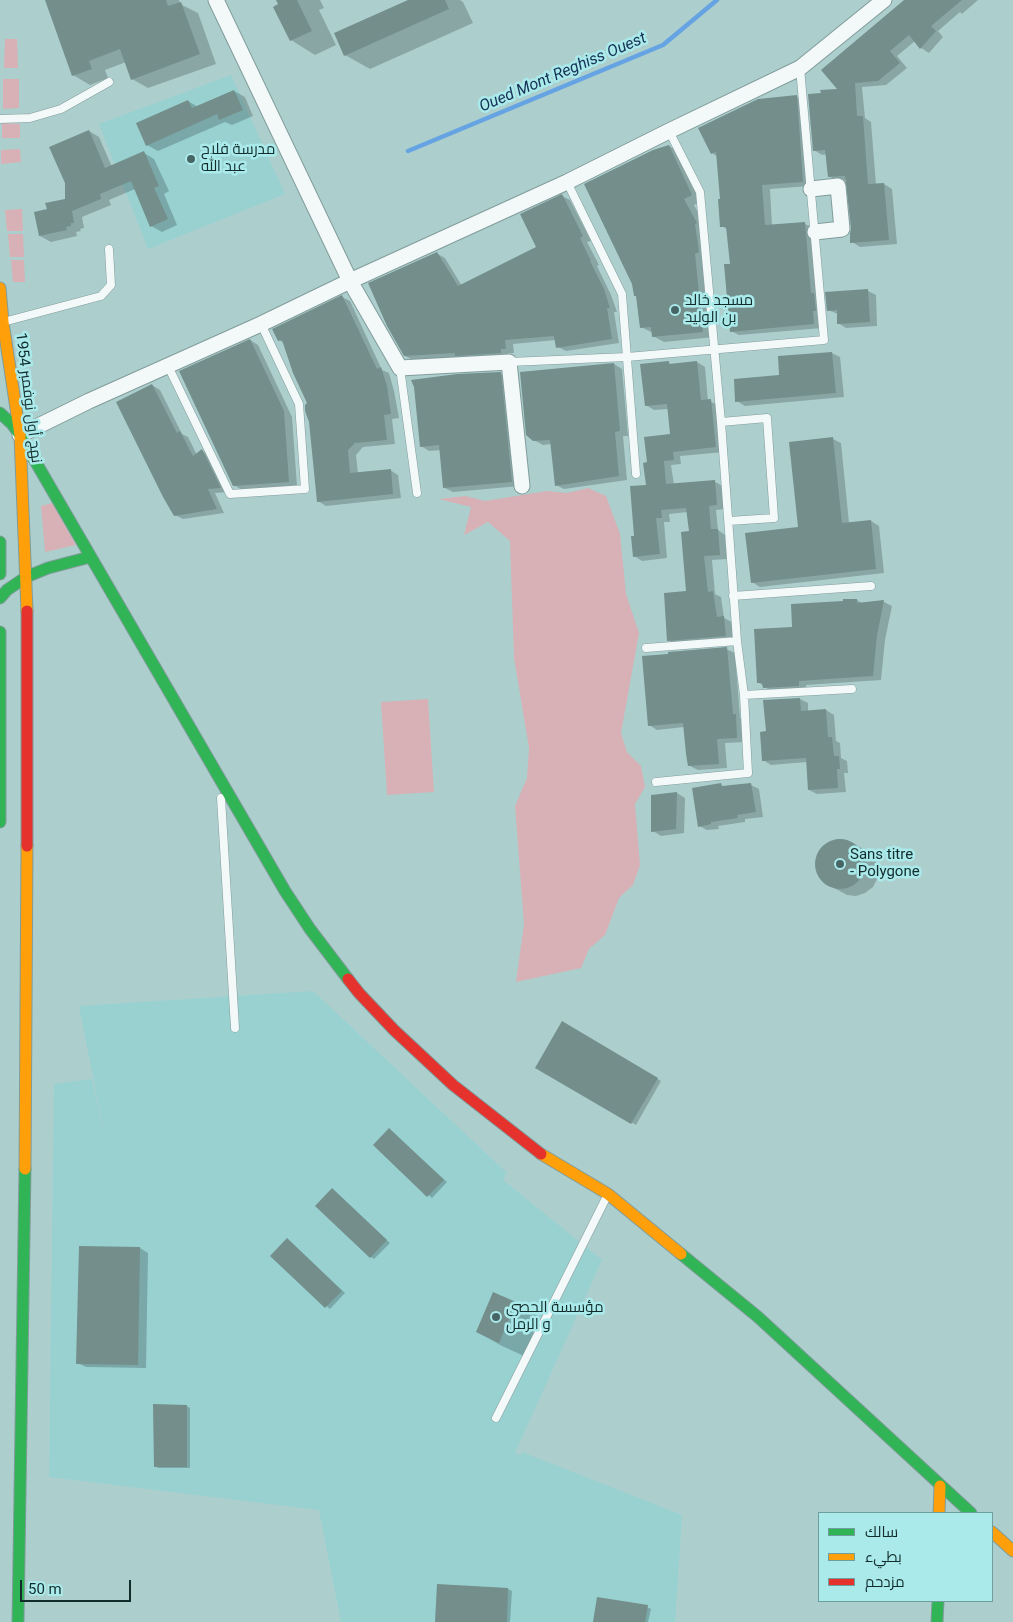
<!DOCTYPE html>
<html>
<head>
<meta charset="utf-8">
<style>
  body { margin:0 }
  #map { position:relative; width:1013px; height:1622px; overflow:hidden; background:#accfce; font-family:Roboto,Cairo,sans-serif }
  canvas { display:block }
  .legend { position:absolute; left:818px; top:1512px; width:175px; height:90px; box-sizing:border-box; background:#abeaea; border:1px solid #6e9e9e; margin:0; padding:6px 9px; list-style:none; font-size:15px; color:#122c2c }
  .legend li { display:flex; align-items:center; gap:10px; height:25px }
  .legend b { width:25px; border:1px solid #6e9e9e }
  .scale { position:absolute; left:20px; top:1580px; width:111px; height:22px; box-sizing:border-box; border:2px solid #122c2c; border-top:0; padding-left:6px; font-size:15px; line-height:18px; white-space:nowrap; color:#122c2c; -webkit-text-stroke:4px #abeaea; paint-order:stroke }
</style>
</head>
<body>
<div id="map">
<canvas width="1013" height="1622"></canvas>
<ul class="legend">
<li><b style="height:6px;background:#30b455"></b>سالك</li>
<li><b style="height:6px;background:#ff9f0a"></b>بطيء</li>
<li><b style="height:6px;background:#e5322d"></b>مزدحم</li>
</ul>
<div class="scale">50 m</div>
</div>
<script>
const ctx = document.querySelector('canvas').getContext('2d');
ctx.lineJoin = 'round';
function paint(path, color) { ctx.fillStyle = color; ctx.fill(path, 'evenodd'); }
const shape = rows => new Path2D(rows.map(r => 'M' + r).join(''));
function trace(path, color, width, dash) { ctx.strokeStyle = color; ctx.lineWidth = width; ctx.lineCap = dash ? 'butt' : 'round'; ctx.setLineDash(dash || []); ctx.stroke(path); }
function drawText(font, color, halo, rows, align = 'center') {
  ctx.font = font + ' Roboto,Cairo,sans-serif'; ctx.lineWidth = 5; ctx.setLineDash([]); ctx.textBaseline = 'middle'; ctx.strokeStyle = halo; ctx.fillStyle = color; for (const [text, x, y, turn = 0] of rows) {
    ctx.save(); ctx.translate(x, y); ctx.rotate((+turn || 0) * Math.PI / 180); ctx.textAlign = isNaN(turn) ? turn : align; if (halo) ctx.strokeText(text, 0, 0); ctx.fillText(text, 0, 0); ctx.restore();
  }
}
const built = shape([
  [231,75,285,194,148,249,99,124],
  [313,991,506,1172,503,1180,602,1260,515,1453,521,1455,522,1452,682,1515,675,1622,341,1622,319,1510,49,1477,54,1084,92,1079,106,1142,79,1006]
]);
const green = shape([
  [5,39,17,39,18,68,4,68],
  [3,79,19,79,19,108,3,109],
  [2,123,20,124,20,138,2,138],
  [20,149,21,162,1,164,1,150],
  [22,209,23,231,7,231,5,210],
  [23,234,24,257,10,257,8,234],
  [11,260,24,260,25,282,13,282],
  [588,488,606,496,620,534,626,594,639,633,621,733,627,752,641,766,645,787,635,804,640,865,633,885,619,898,605,935,589,949,581,968,516,982,524,924,515,806,527,778,529,748,514,658,510,541,488,522,464,535,471,507,439,499,465,496,485,501,547,491,567,493],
  [52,503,76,545,45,552,41,506],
  [428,699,434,792,387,795,381,702]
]);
const shadow = shape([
  [46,0,179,0,180,4,198,13,216,64,148,88,132,79,126,62,105,70,108,78,90,85,73,75],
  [277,0,320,0,324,8,319,10,336,45,315,55,291,40],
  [411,0,460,0,463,2,473,23,370,69,345,55],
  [906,0,978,0,962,14,960,12,938,31,943,37,929,53,921,48,915,41,897,56,907,68,886,85,862,87,865,118,871,122,876,185,884,184,892,189,897,244,860,247,852,242,853,228,847,180,837,181,829,176,827,154,822,155,814,150,840,90],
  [234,91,245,97,253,116,232,125,225,122,158,151,147,145,188,101,198,107],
  [796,96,804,101,810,186,770,189,772,226,805,224,813,228,822,328,739,335,731,331,731,265,728,230,722,226,722,200,718,157,712,153],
  [89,131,99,137,112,167,144,153,154,159,169,191,164,194,177,225,162,232,151,226,135,189,109,200,111,205,82,217,84,228,80,229,81,231,76,232,77,236,51,242,40,236,48,210,66,200],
  [669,146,680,152,702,201,694,205,707,229,714,337,664,342,653,336,653,333,641,327],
  [562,196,570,200,591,241,587,242,599,265,597,266,611,295,617,312,614,312,619,343,566,351,558,347,556,340,513,344,514,353,508,353,509,357,464,359,460,357,413,360,405,356,436,253,445,258,462,286,537,248],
  [868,291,876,295,877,326,846,328,838,323,838,314,828,310],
  [342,297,350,301,382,370,389,373,394,391,399,418,392,419,395,444,363,447,356,455,358,474,390,470,398,475,401,498,326,506,318,501,309,404,285,344,279,340],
  [250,340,258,345,292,417,297,486,242,490,234,485],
  [832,353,840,357,844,397,745,406,737,401,781,376],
  [668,362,672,365,697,362,705,367,708,401,719,405,724,452,680,456,681,464,671,465,674,485,715,482,723,486,725,509,716,510,718,530,725,535,727,559,712,560,715,594,721,597,724,618,732,622,733,640,676,645,668,640,688,592,690,532,688,512,669,514,670,522,664,522,667,558,642,561,634,556,635,537,647,486,648,463,671,435,669,409,654,410,646,405],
  [614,364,622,369,628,436,623,436,627,480,564,489,556,485,552,444,543,445,534,440],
  [500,373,508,378,520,486,453,492,445,488,441,450,429,451,421,446],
  [152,385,160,390,182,434,188,437,197,455,202,451,210,455,228,492,215,493,224,513,183,519,175,515],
  [833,439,841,443,849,523,871,521,879,526,884,573,760,587,752,582,799,529],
  [857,600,863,604,884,602,892,606,885,640,881,680,806,685,807,690,772,692,758,682,794,628,845,602],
  [726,649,735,653,740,718,744,720,745,742,725,743,727,768,698,770,690,766,684,727,657,730,649,725],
  [800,699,808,703,808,712,826,710,834,715,836,741,840,743,841,758,847,761,848,773,844,773,846,792,817,794,809,790,807,762,771,765,763,760,767,733],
  [720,785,725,787,751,785,759,789,763,817,745,819,745,822,718,826,719,829,707,830,699,826],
  [677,793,685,798,684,833,661,836,653,831],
  [838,839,847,840,856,845,869,852,875,860,878,869,877,879,873,887,865,893,856,896,847,895,825,883,819,875,816,866,817,856,822,848,829,842],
  [562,1023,661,1081,636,1125,537,1067],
  [389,1129,447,1182,432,1198,374,1145],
  [332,1189,390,1243,374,1259,371,1257],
  [291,1242,345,1293,330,1309,272,1256],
  [80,1247,140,1248,148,1253,146,1368,86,1367,78,1363],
  [494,1294,516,1303,540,1317,524,1356,502,1346,477,1332],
  [186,1406,190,1408,190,1468,158,1468,155,1466],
  [438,1585,508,1589,512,1591,510,1622,436,1622],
  [647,1607,651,1609,648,1622,594,1622]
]);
const stream = shape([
  [408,151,663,45,717,0]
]);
const building = shape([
  [45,0,166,0,168,6,181,2,200,54,131,80,120,49,89,61,92,69,72,76],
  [276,0,297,0,312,31,290,41,273,7,278,4],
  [408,0,445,0,449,9,344,56,334,33],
  [904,0,962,0,931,26,936,31,920,49,909,35,890,51,900,63,878,81,855,83,857,116,863,116,868,184,884,183,889,240,850,243,850,234,851,228,845,176,828,177,825,150,813,151,808,94,821,93,820,90,837,89,821,70],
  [234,90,243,110,219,120,217,114,146,146,136,123,188,100,192,108],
  [797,95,803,182,762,185,765,225,805,222,811,293,814,293,816,311,813,311,814,324,730,332,724,264,730,264,726,227,720,227,718,199,720,199,716,152,711,154,698,128,758,99],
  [89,130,105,168,144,151,159,186,154,188,168,219,150,227,131,181,100,194,101,199,72,211,74,223,71,223,71,226,66,227,67,230,39,236,34,212,47,209,45,203,65,199,65,183,49,147],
  [669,145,692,195,684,199,697,223,695,224,699,252,695,254,703,332,652,337,651,327,640,328,636,296,634,296,632,284,584,184,653,150],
  [562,194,583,236,580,238,591,261,590,261,604,289,610,308,607,308,612,339,556,348,554,336,505,340,506,349,501,349,501,353,455,356,455,353,404,356,387,326,368,283,437,252,458,286,536,247,520,214],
  [868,289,870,322,837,324,837,310,827,311,825,292],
  [342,295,377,369,381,367,387,386,391,414,384,415,387,440,355,443,348,450,350,473,391,469,393,494,317,502,309,422,305,411,305,405,307,403,293,373,282,340,278,341,272,329],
  [250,339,284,411,289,482,233,486,179,371],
  [832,352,836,393,735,402,734,379,779,375,778,356],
  [669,361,669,364,697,361,701,400,711,399,716,447,673,452,674,460,664,461,666,484,715,480,717,505,709,506,711,529,718,529,720,555,704,556,708,592,713,591,717,617,724,616,726,636,667,641,664,593,686,591,681,532,689,531,686,508,661,510,662,518,656,518,660,554,633,557,631,536,634,536,630,486,646,485,643,463,647,462,644,437,670,434,667,404,645,406,640,364],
  [614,363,620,431,615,432,619,476,555,486,550,440,533,441,526,435,520,372],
  [501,372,512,482,443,488,439,445,420,447,414,387,411,380,457,374],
  [152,384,177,433,180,431,193,456,202,449,221,488,208,489,217,509,174,516,163,497,116,402],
  [833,437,842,523,871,520,876,569,751,583,745,533,798,527,789,442],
  [843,599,857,599,857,603,884,600,877,635,873,676,799,681,799,686,763,688,762,683,757,683,754,629,792,627,791,604,843,601],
  [727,647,733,714,736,714,737,738,717,739,719,764,688,766,686,754,683,723,648,726,642,656,668,654,668,652],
  [800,698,801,711,826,709,828,737,832,737,834,756,839,756,840,769,837,769,838,788,808,790,806,758,762,761,760,732,766,731,763,700],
  [721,783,722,786,751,783,756,812,737,815,738,818,711,822,711,824,698,827,692,788],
  [677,792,676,829,651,832,651,795],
  '815 864a25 25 0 1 1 50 0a25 25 0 1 1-50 0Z',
  [562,1021,658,1078,631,1124,535,1068],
  [389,1128,444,1180,427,1197,373,1145],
  [332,1188,387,1240,370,1258,315,1206],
  [287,1238,342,1291,325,1308,270,1256],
  [79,1246,140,1247,138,1365,76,1364],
  [493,1292,516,1302,499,1343,476,1332],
  [153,1404,187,1405,187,1467,154,1467],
  [437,1584,508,1588,507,1622,435,1622],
  [597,1597,648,1605,645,1622,593,1622]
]);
const lane = shape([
  [0,119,30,118,61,109,109,82],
  [567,182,622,294,636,474],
  [7,321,101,296,111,285,109,249],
  [509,362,627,357,824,340,800,68],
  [168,366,230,494,305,489,299,404,261,324],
  [400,368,417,493],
  [721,422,767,418,774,518,729,521],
  [733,596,871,586],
  [646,648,737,641],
  [744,695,852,689],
  [656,782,748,773,744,695,737,641,721,422,700,192,669,131],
  [221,798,235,1028],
  [496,1418,606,1198]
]);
const street = shape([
  [216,0,350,281,400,368,509,362,522,486],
  [811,189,838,186,842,229,815,232],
  [20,435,89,401,261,324,350,281,567,182,669,131,800,68,884,0]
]);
const fast = shape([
  [0,413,12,424,20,435,285,891,310,929,348,979],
  [0,542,0,574],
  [0,598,7,590,26,577,48,568,90,557],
  [0,632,0,822],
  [681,1254,758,1317,971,1513],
  [18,1622,25,1169],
  [937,1622,938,1601]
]);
const slow = shape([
  [0,288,3,322,20,435,27,611],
  [541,1154,608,1194,681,1254],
  [25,1169,27,846],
  [939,1513,940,1486],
  [992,1532,1013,1551]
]);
const jam = shape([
  [27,846,27,611],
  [348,979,359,993,394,1030,453,1085,541,1154]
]);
const markers = [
  [191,159,5,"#486565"],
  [675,310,5,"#486565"],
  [840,864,5,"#486565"],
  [496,1317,5,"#486565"]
];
const poiNames = [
  ["مدرسة فلاح",201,150],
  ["عبد الله",201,167],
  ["مسجد خالد",685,301],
  ["بن الوليد",685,318],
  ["Sans titre",850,855],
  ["- Polygone",850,872],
  ["مؤسسة الحصى",506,1308],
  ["و الرمل",506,1325]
];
const streetNames = [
  ["نهج أول نوفمبر 1954",28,398,83]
];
const waterNames = [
  ["Oued Mont Reghiss Ouest",563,73,-23]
];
paint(built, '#99d1d1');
paint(green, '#d7b1b5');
paint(shadow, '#0003');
trace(stream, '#65a3e2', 4.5);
paint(building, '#738e8b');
trace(lane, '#809c9b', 9);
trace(street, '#809c9b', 17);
trace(fast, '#809c9b', 13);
trace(slow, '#809c9b', 13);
trace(jam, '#809c9b', 13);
trace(lane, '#f3f8f8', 8);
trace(street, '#f3f8f8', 15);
trace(fast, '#30b455', 11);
trace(slow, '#ff9f0a', 11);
trace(jam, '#e5322d', 11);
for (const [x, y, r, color] of markers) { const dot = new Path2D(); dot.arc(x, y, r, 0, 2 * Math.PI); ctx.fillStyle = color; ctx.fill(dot); trace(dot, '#abeaea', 2); }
drawText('15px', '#122c2c', '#abeaea', poiNames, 'left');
drawText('15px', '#122c2c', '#abeaea', streetNames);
drawText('italic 16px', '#163357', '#abeaea', waterNames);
</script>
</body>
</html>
